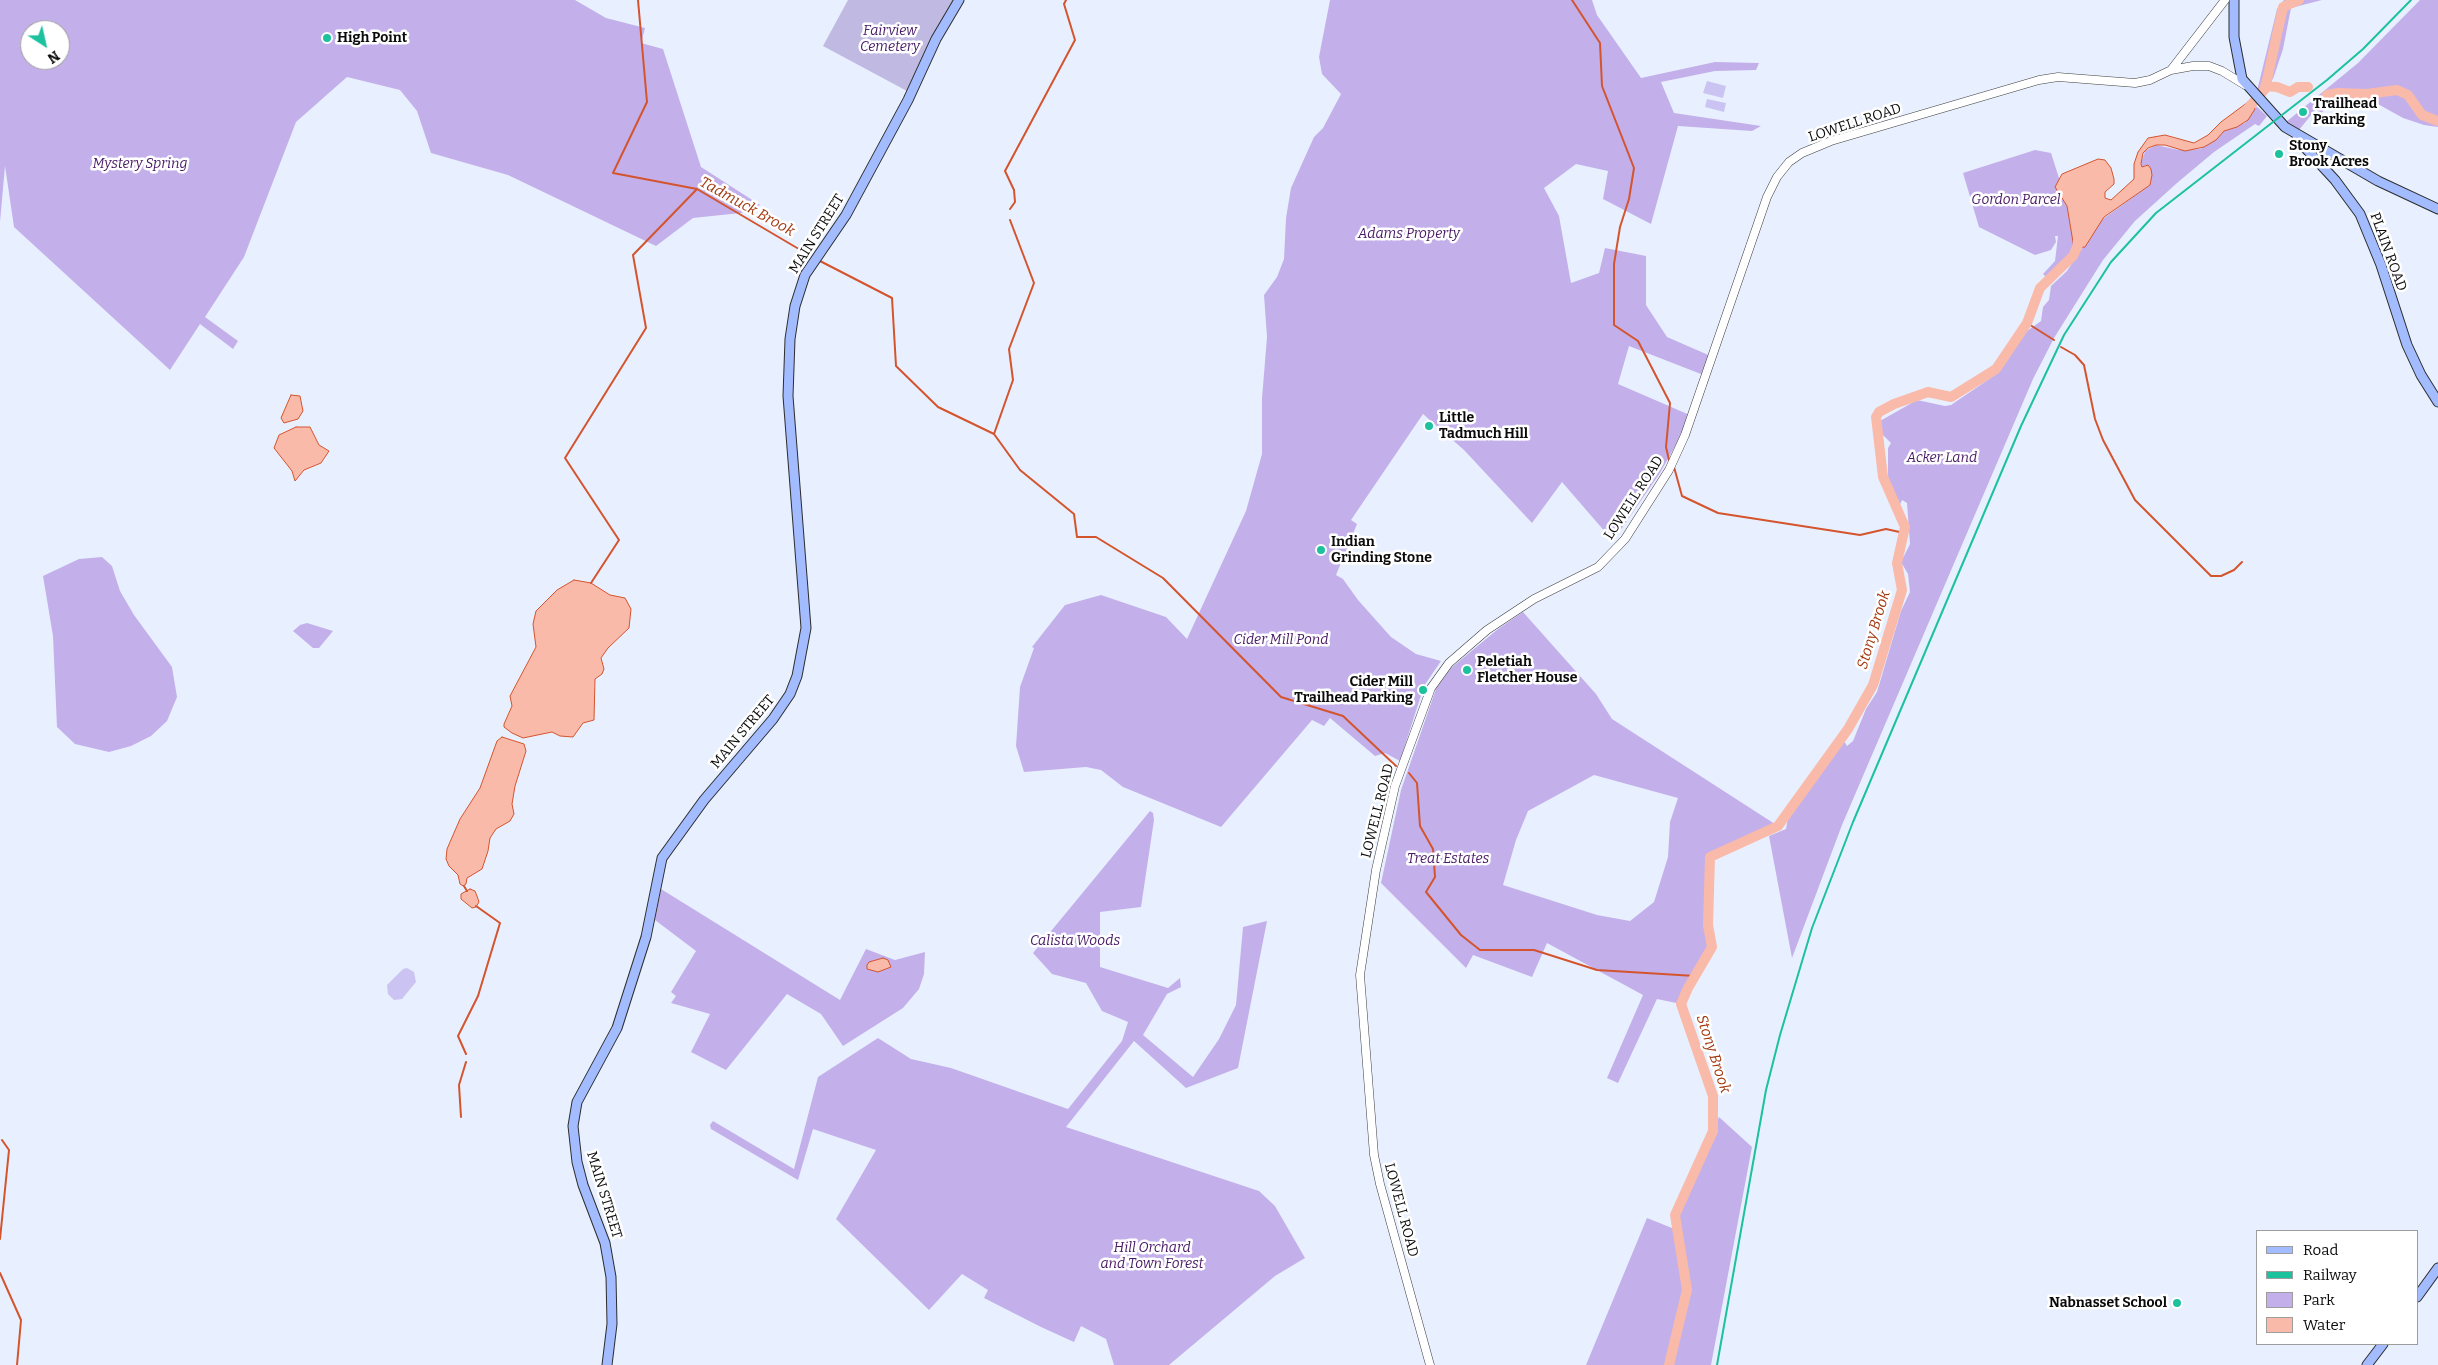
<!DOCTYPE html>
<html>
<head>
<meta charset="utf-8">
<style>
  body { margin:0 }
  #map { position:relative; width:2438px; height:1365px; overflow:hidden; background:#e8f0ff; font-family:Bitter,serif }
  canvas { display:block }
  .legend { position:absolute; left:2256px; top:1230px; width:162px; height:115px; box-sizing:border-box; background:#fff; border:1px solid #9d9d9d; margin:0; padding:6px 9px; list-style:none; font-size:15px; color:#0b0b0b }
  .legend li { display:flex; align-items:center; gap:10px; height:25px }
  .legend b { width:25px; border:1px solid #9d9d9d }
  .north { position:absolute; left:20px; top:20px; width:50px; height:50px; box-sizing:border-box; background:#fff; border:1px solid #9d9d9d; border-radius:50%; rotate:145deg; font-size:14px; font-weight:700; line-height:20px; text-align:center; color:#0b0b0b }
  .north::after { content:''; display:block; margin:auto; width:18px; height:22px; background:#1cc19e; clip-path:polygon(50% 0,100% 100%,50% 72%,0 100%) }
</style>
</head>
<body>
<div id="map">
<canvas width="2438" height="1365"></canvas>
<ul class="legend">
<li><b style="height:6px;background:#a3bcff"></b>Road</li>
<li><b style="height:6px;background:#1cc19e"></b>Railway</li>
<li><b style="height:14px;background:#c3b0eb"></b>Park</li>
<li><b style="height:14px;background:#f9baaa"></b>Water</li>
</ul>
<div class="north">N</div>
</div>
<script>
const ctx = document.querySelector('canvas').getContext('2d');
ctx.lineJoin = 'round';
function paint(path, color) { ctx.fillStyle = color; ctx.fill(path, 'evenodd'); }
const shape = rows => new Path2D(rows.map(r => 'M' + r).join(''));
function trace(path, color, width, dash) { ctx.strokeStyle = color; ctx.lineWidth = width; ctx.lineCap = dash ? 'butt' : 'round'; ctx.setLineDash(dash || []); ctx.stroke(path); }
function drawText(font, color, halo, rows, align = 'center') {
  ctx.font = font + ' Bitter,serif'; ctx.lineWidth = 5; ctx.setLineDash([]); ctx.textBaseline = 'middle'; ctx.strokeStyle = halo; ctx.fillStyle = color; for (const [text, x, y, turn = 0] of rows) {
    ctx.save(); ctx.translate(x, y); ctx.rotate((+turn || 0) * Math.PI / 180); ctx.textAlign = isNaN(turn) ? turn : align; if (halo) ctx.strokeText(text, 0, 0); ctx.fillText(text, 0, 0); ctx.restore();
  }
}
const green = shape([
  [0,0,575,0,606,18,645,28,641,43,663,49,701,167,760,205,750,212,693,218,656,246,508,175,431,153,417,111,400,90,347,77,296,122,244,257,205,317,238,341,233,349,200,324,170,370,14,227,5,166,0,222],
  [30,30,60,30,60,60,30,60],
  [1330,0,1592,0,1597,15,1641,78,1715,62,1759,63,1756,70,1715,71,1661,82,1674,113,1761,126,1752,131,1678,126,1651,224,1603,199,1608,171,1576,164,1544,188,1559,216,1571,283,1599,273,1605,248,1646,256,1646,305,1667,337,1713,357,1706,376,1629,346,1618,384,1692,416,1660,473,1613,541,1562,482,1532,523,1464,450,1423,414,1351,520,1357,524,1336,575,1343,579,1358,600,1391,637,1416,654,1441,661,1424,686,1400,761,1385,753,1375,756,1330,718,1324,726,1312,720,1221,827,1123,787,1101,770,1086,767,1024,772,1016,746,1020,687,1034,648,1032,647,1065,605,1101,595,1166,617,1187,639,1246,511,1262,454,1262,398,1267,337,1264,295,1277,277,1284,259,1286,218,1291,188,1314,137,1323,128,1341,94,1322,74,1319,57],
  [2284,0,2322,0,2291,8,2283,49,2273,79,2257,91,2277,9],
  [2420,0,2438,0,2438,127,2424,125,2403,118,2369,99,2339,101,2333,103,2320,114,2316,109,2299,130,2286,122,2358,63],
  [2256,106,2267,116,2259,126,2255,124,2214,152,2177,183,2135,221,2103,260,2054,338,2033,379,1842,825,1792,958,1769,836,1786,829,1788,818,1821,774,1839,745,1844,741,1847,746,1853,741,1866,709,1877,692,1901,611,1910,592,1908,574,1901,562,1910,544,1907,503,1902,500,1899,507,1895,504,1888,476,1888,448,1891,443,1881,433,1880,421,1917,400,1945,406,1951,405,1995,375,2009,356,2020,336,2041,321,2043,307,2049,300,2051,286,2067,271,2100,221,2150,185,2151,169,2147,165,2142,167,2141,164,2145,151,2156,145,2179,150,2200,149,2215,140,2224,131,2245,123],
  [2035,150,2051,153,2059,178,2058,192,2067,206,2074,247,2070,254,2046,277,2043,274,2055,261,2058,236,2055,236,2056,242,2051,250,2035,255,1979,227,1963,173],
  [102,557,112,566,120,591,134,615,172,667,177,697,167,721,151,736,131,746,109,752,75,744,57,727,53,636,43,576,79,559],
  [1523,612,1596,694,1612,719,1778,826,1710,857,1708,925,1712,947,1681,1004,1657,999,1618,1083,1607,1078,1643,995,1547,943,1532,977,1473,955,1466,968,1381,883,1401,790,1436,689,1451,668,1498,629],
  [1594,775,1678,798,1670,822,1668,857,1654,902,1630,921,1597,915,1503,885,1516,840,1528,811],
  [307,623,333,631,319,648,313,648,293,631,300,625],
  [1150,811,1153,813,1154,820,1141,907,1100,912,1100,967,1168,988,1180,978,1181,987,1167,994,1143,1035,1193,1077,1219,1039,1236,1005,1243,927,1267,921,1238,1068,1186,1088,1134,1041,1066,1127,1259,1191,1275,1206,1305,1258,1275,1276,1169,1365,1114,1365,1106,1339,1081,1326,1074,1342,1041,1327,984,1298,988,1290,962,1274,929,1310,836,1219,876,1150,813,1129,798,1180,711,1129,710,1125,713,1121,794,1169,818,1077,878,1038,911,1059,951,1068,1068,1109,1122,1041,1128,1022,1102,1011,1086,983,1052,974,1033,953],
  [661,889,840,1000,866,949,895,960,925,952,924,974,919,989,903,1008,843,1046,821,1014,787,994,726,1070,691,1052,710,1014,671,1003,676,996,671,992,696,951,655,920],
  [1719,1117,1752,1147,1711,1365,1586,1365,1647,1218,1677,1230,1675,1215]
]);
const cemetery = shape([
  [848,0,956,0,907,91,823,46]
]);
const pitch = shape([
  [1707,81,1726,86,1723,98,1703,93],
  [1707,99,1726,103,1724,112,1705,107],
  [407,968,414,972,416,982,402,999,394,1000,388,994,387,985,403,969]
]);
const water = shape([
  [2248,102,2255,109,2248,120,2237,127,2224,131,2216,140,2204,147,2185,151,2165,145,2156,145,2148,148,2143,153,2141,164,2142,167,2148,165,2151,169,2152,175,2150,185,2104,217,2085,247,2074,248,2067,206,2055,187,2062,174,2098,159,2105,160,2111,168,2114,179,2114,184,2105,192,2105,198,2111,200,2134,179,2134,164,2138,152,2148,138,2165,135,2194,143,2208,135,2221,122,2248,102],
  [291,395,300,396,303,411,298,419,284,423,281,418,291,395],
  [296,427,310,427,319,445,329,451,321,463,304,470,295,481,292,471,274,448,279,435,296,427],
  [574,580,591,583,610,595,625,598,631,609,629,628,608,648,601,658,604,669,602,674,595,679,594,720,583,723,573,737,560,736,552,732,523,738,512,733,504,727,504,724,512,706,510,696,536,647,533,624,536,611,557,590,574,580],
  [502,737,524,744,526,751,515,786,512,804,514,814,510,821,496,829,490,838,488,851,482,869,467,878,466,884,463,886,460,884,458,875,449,866,446,859,447,849,460,819,480,788,497,741,502,737],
  [470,889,475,891,477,896,479,902,476,907,472,908,461,899,461,894,470,889],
  [883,958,888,960,891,967,878,972,867,969,867,965,869,962,883,958]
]);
const stream = shape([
  [638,0,647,102,613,173,697,189,809,255],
  [1572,0,1600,43,1602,86,1634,168,1629,199,1620,227,1614,264,1614,325,1638,341,1670,403,1666,447,1669,460],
  [1010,209,1015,202,1014,190,1005,171,1075,40,1064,4,1066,0],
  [820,261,892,298,896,366,938,407,994,434,1020,470,1074,514,1077,537,1096,537,1163,578,1281,697,1343,716,1396,766],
  [2027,323,2054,340],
  [2061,347,2075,355,2084,365,2095,419,2103,440,2135,500,2211,576,2221,576,2234,570,2242,562],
  [994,434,1013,380,1009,349,1034,283,1010,220],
  [1674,467,1682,496,1718,513,1860,535,1886,529,1904,533],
  [591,583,619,540,565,458,646,328,633,255,697,189],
  [1409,773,1417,783,1420,826,1433,849,1435,877,1426,892,1461,935,1480,950,1534,950,1597,970,1695,976],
  [464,886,467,891],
  [466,1054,458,1036,478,996,500,923,476,906],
  [461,1117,459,1085,466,1062],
  [0,1239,9,1150,2,1140],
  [0,1273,21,1320,17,1365]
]);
const river = shape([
  [2265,86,2277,87,2290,92,2298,87,2308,87],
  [2327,95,2338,93,2367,94,2397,90,2408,95,2422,115,2438,121],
  [2242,115,2265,89,2283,7,2299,0],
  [1669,1365,1687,1290,1675,1215,1713,1131,1713,1096,1681,1004,1688,988,1712,947,1708,925,1710,857,1778,826,1848,729,1873,685,1902,590,1897,563,1905,527,1883,477,1876,417,1879,412,1894,404,1928,392,1951,397,1996,369,2027,323,2040,288,2073,256,2078,245,2078,235]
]);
const tertiary = shape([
  [2171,70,2193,66,2209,66,2222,71,2245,85],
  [1430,1365,1380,1184,1374,1155,1360,975,1376,870,1395,786,1431,688,1449,663,1487,630,1534,599,1598,567,1625,539,1669,470,1685,435,1767,197,1777,177,1789,162,1802,153,1831,141,2039,80,2058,77,2135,83,2150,80,2171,70,2225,0]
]);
const secondary = shape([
  [2234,0,2234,37,2242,79,2285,127,2378,181,2438,209],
  [2297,139,2335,180,2360,214,2381,265,2407,345,2421,375,2438,402],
  [2417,1297,2438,1268],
  [607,1365,612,1324,611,1277,605,1243,583,1185,577,1162,573,1126,577,1102,617,1028,646,937,662,858,704,800,773,719,790,694,797,676,806,628,788,396,790,339,795,306,805,275,846,215,908,100,936,39,959,0],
  [2367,1365,2383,1344]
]);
const rail = shape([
  [1717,1365,1766,1090,1780,1035,1812,928,1853,822,2021,426,2064,335,2111,262,2156,213,2327,80,2363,49,2411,0]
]);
const markers = [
  [327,38,5,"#1cc19e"],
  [2303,112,5,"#1cc19e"],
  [2279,154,5,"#1cc19e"],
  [1429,426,5,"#1cc19e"],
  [1321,550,5,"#1cc19e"],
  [1467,670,5,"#1cc19e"],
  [1423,690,5,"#1cc19e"],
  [2177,1303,5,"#1cc19e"]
];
const parkNames = [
  ["Fairview",890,31],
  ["Cemetery",890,47],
  ["Mystery Spring",140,164],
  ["Gordon Parcel",2016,200],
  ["Adams Property",1409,234],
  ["Acker Land",1942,458],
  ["Cider Mill Pond",1281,640],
  ["Treat Estates",1448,859],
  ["Calista Woods",1075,941],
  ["Hill Orchard",1152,1248],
  ["and Town Forest",1152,1264]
];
const poiNames = [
  ["High Point",337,38],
  ["Trailhead",2313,104],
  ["Parking",2313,120],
  ["Stony",2289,146],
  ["Brook Acres",2289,162],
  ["Little",1439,418],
  ["Tadmuch Hill",1439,434],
  ["Indian",1331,542],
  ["Grinding Stone",1331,558],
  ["Peletiah",1477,662],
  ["Fletcher House",1477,678],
  ["Cider Mill",1413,682,"right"],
  ["Trailhead Parking",1413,698,"right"],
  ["Nabnasset School",2167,1303,"right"]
];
const streetNames = [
  ["LOWELL ROAD",1855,123,-18],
  ["MAIN STREET",817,234,-58],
  ["PLAIN ROAD",2388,252,70],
  ["LOWELL ROAD",1634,498,-57],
  ["MAIN STREET",743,732,-50],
  ["LOWELL ROAD",1378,811,-76],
  ["MAIN STREET",604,1195,73],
  ["LOWELL ROAD",1401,1210,75]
];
const waterNames = [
  ["Tadmuck Brook",747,207,29],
  ["Stony Brook",1874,630,-73],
  ["Stony Brook",1713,1054,72]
];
paint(green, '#c3b0eb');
paint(cemetery, '#c0b9e1');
paint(pitch, '#cbc3f2');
paint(water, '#f9baaa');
trace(water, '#d4542d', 1);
trace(stream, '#d4542d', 2);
trace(river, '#f9baaa', 10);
trace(tertiary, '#3e3e3e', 9);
trace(secondary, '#2d2d2d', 11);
trace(tertiary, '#fff', 8);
trace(secondary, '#a3bcff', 9);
trace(rail, '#1cc19e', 2);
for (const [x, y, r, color] of markers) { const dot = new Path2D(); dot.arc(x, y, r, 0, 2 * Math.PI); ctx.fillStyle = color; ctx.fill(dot); trace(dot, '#fff', 2); }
drawText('italic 14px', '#481965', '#fff', parkNames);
drawText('bold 14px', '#0b0b0b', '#fff', poiNames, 'left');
drawText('14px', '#0b0b0b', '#fff', streetNames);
drawText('italic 15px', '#a2370e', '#fff', waterNames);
</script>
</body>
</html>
